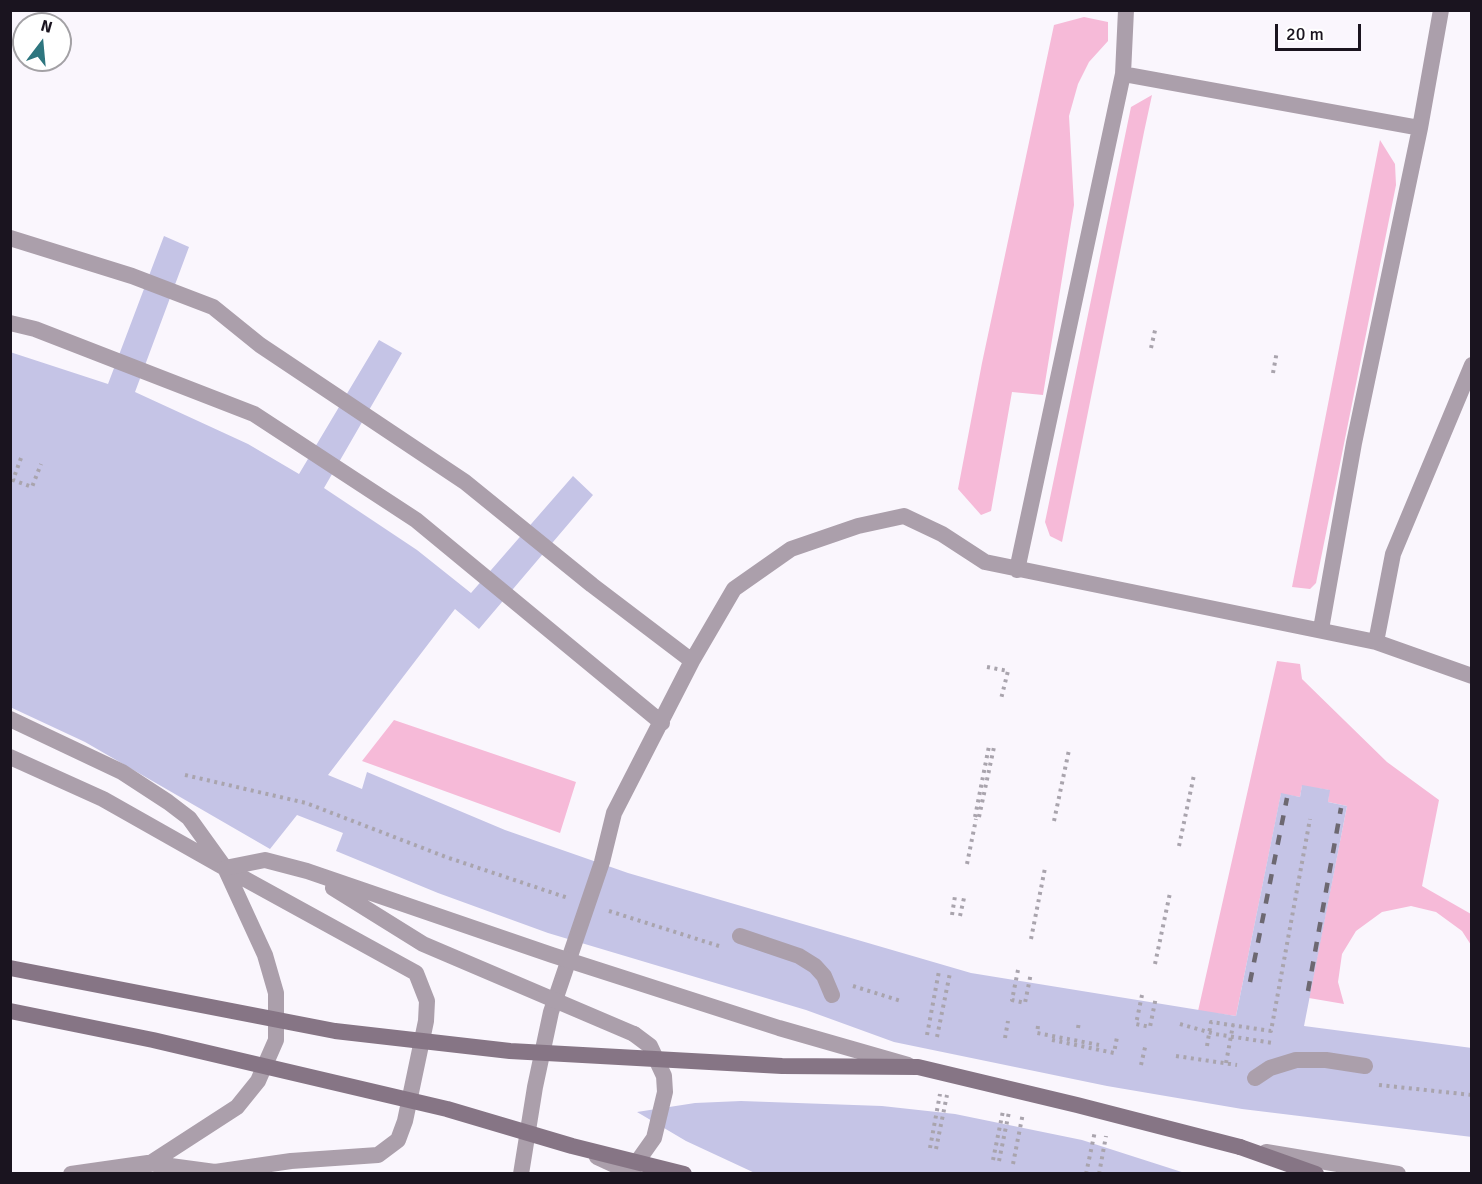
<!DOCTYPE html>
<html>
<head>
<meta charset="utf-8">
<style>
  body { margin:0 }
  #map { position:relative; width:1482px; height:1184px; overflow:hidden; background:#faf6fd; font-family:Signika,sans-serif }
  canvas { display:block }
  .frame { position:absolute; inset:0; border:12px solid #1a141f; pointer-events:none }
  .north { position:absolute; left:12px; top:12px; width:60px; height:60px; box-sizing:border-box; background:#fff; border:2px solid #a3a1a5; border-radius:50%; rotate:16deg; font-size:16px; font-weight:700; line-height:24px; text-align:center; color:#1a141f }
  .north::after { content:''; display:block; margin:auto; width:21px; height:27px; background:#2e767f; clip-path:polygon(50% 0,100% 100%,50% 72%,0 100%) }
  .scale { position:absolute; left:1275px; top:24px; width:86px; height:27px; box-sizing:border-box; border:3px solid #1a141f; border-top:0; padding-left:8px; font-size:18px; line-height:21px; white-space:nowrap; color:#1a141f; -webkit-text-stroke:4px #fff; paint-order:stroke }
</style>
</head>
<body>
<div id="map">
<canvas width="1482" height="1184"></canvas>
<div class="frame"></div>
<div class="north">N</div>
<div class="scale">20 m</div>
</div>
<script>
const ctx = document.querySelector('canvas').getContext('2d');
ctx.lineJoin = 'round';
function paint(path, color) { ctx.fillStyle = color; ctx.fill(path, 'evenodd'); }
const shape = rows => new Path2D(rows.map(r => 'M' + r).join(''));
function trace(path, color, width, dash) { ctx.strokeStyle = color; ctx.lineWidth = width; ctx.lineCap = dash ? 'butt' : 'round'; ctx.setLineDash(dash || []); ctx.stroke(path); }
const green = shape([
  [1084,17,1108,22,1108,41,1089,62,1078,84,1069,116,1074,205,1043,395,1012,392,991,511,981,515,958,489,982,363,1054,25],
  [1152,95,1144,132,1062,542,1050,536,1045,522,1131,107],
  [1380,140,1395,164,1396,185,1316,583,1310,589,1292,587],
  [1277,661,1300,664,1302,679,1387,762,1439,800,1422,886,1471,914,1471,945,1462,931,1436,912,1411,906,1382,912,1356,931,1342,954,1338,982,1344,1004,1309,998,1347,806,1328,802,1329,790,1302,786,1300,797,1281,794,1236,1016,1198,1011],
  [394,720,576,782,560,833,362,761]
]);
const building = shape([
  [164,236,189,247,135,392,248,444,299,474,379,340,402,353,324,488,417,550,471,593,573,476,593,495,479,629,455,609,328,775,362,789,367,772,505,830,628,873,971,973,1236,1016,1281,793,1300,797,1302,785,1330,790,1328,802,1347,806,1304,1026,1472,1048,1472,1137,1242,1109,1107,1086,894,1042,806,1010,548,933,438,893,336,851,343,833,297,815,270,849,85,742,10,707,10,352,108,384],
  [741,1101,882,1106,955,1114,1082,1140,1188,1174,757,1174,686,1141,637,1112,695,1103]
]);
const path = shape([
  [1151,348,1156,326],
  [1273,373,1277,351],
  [21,458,13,480,32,487,41,464],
  [987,667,1008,671,1001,699],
  [185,775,306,803,446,857,568,898],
  [975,817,989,746],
  [979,817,994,747],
  [1054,821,1069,750],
  [1179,846,1194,775],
  [967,864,976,819],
  [609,911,719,946],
  [952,915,955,896],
  [960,916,964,898],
  [1031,939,1045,868],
  [1155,964,1170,893],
  [1018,970,1012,1000,1025,1003,1031,973],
  [853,986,901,1001],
  [1142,995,1136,1024,1150,1027,1156,997],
  [1180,1024,1215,1034,1273,1043],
  [1038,1026,1037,1033,1099,1045],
  [1078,1028,1079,1022],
  [927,1035,939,971],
  [937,1037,950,973],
  [1005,1038,1008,1021],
  [1052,1040,1114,1053,1117,1037],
  [1207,1046,1211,1022,1271,1031,1310,819],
  [1176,1056,1237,1065],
  [1226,1063,1233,1025],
  [1141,1065,1146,1043],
  [1379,1085,1472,1095],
  [930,1148,940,1094],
  [936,1149,947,1095],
  [993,1160,1003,1111],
  [999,1161,1009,1112],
  [1013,1164,1023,1113],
  [1086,1174,1095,1131],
  [1099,1174,1106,1136]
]);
const service = shape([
  [1123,74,1420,128],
  [10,238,132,276,213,307,260,345,465,482,592,585,692,661],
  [10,323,35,329,254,414,416,520,662,723],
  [1017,570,1123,74,1126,10],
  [1321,629,1354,443,1420,128,1441,10],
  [1376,642,1393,554,1472,365],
  [10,719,122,772,168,802,189,818,225,868,416,973,427,1001,426,1021,405,1121,398,1140,378,1155,291,1161,215,1172,148,1163,71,1174],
  [10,757,103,799,225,868,265,955,276,993,276,1040,258,1081,237,1107,146,1166],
  [740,936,799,956,815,966,824,976,832,995],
  [1255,1078,1270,1068,1296,1060,1326,1060,1365,1066],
  [1266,1152,1398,1174],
  [626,1170,637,1162,654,1138,665,1092,664,1076,650,1046,634,1034],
  [521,1174,535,1087,551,1012,602,862,614,813,692,661,734,589,791,549,858,526,904,516,942,534,985,562,1376,642,1472,676]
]);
const secondary = shape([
  [1240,1147,1316,1174]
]);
const rail = shape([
  [1250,982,1287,798],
  [1308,991,1341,808]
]);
const serviceBridge = shape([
  [225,868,265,860,307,871,552,955,779,1028,908,1065],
  [333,888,423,944,634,1034],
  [597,1157,634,1174]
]);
const secondaryBridge = shape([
  [10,968,335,1031,510,1051,782,1066,918,1067,1077,1105,1240,1147],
  [10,1011,153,1040,447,1109,572,1146,684,1174]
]);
paint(green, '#f6bad8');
paint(building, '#c5c4e6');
trace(path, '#a9a4ad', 4, [3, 4.5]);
trace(service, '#ab9fab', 16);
trace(secondary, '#867585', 16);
trace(rail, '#6d6871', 4.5, [10, 10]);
trace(serviceBridge, '#ab9fab', 16);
trace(secondaryBridge, '#867585', 16);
</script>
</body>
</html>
